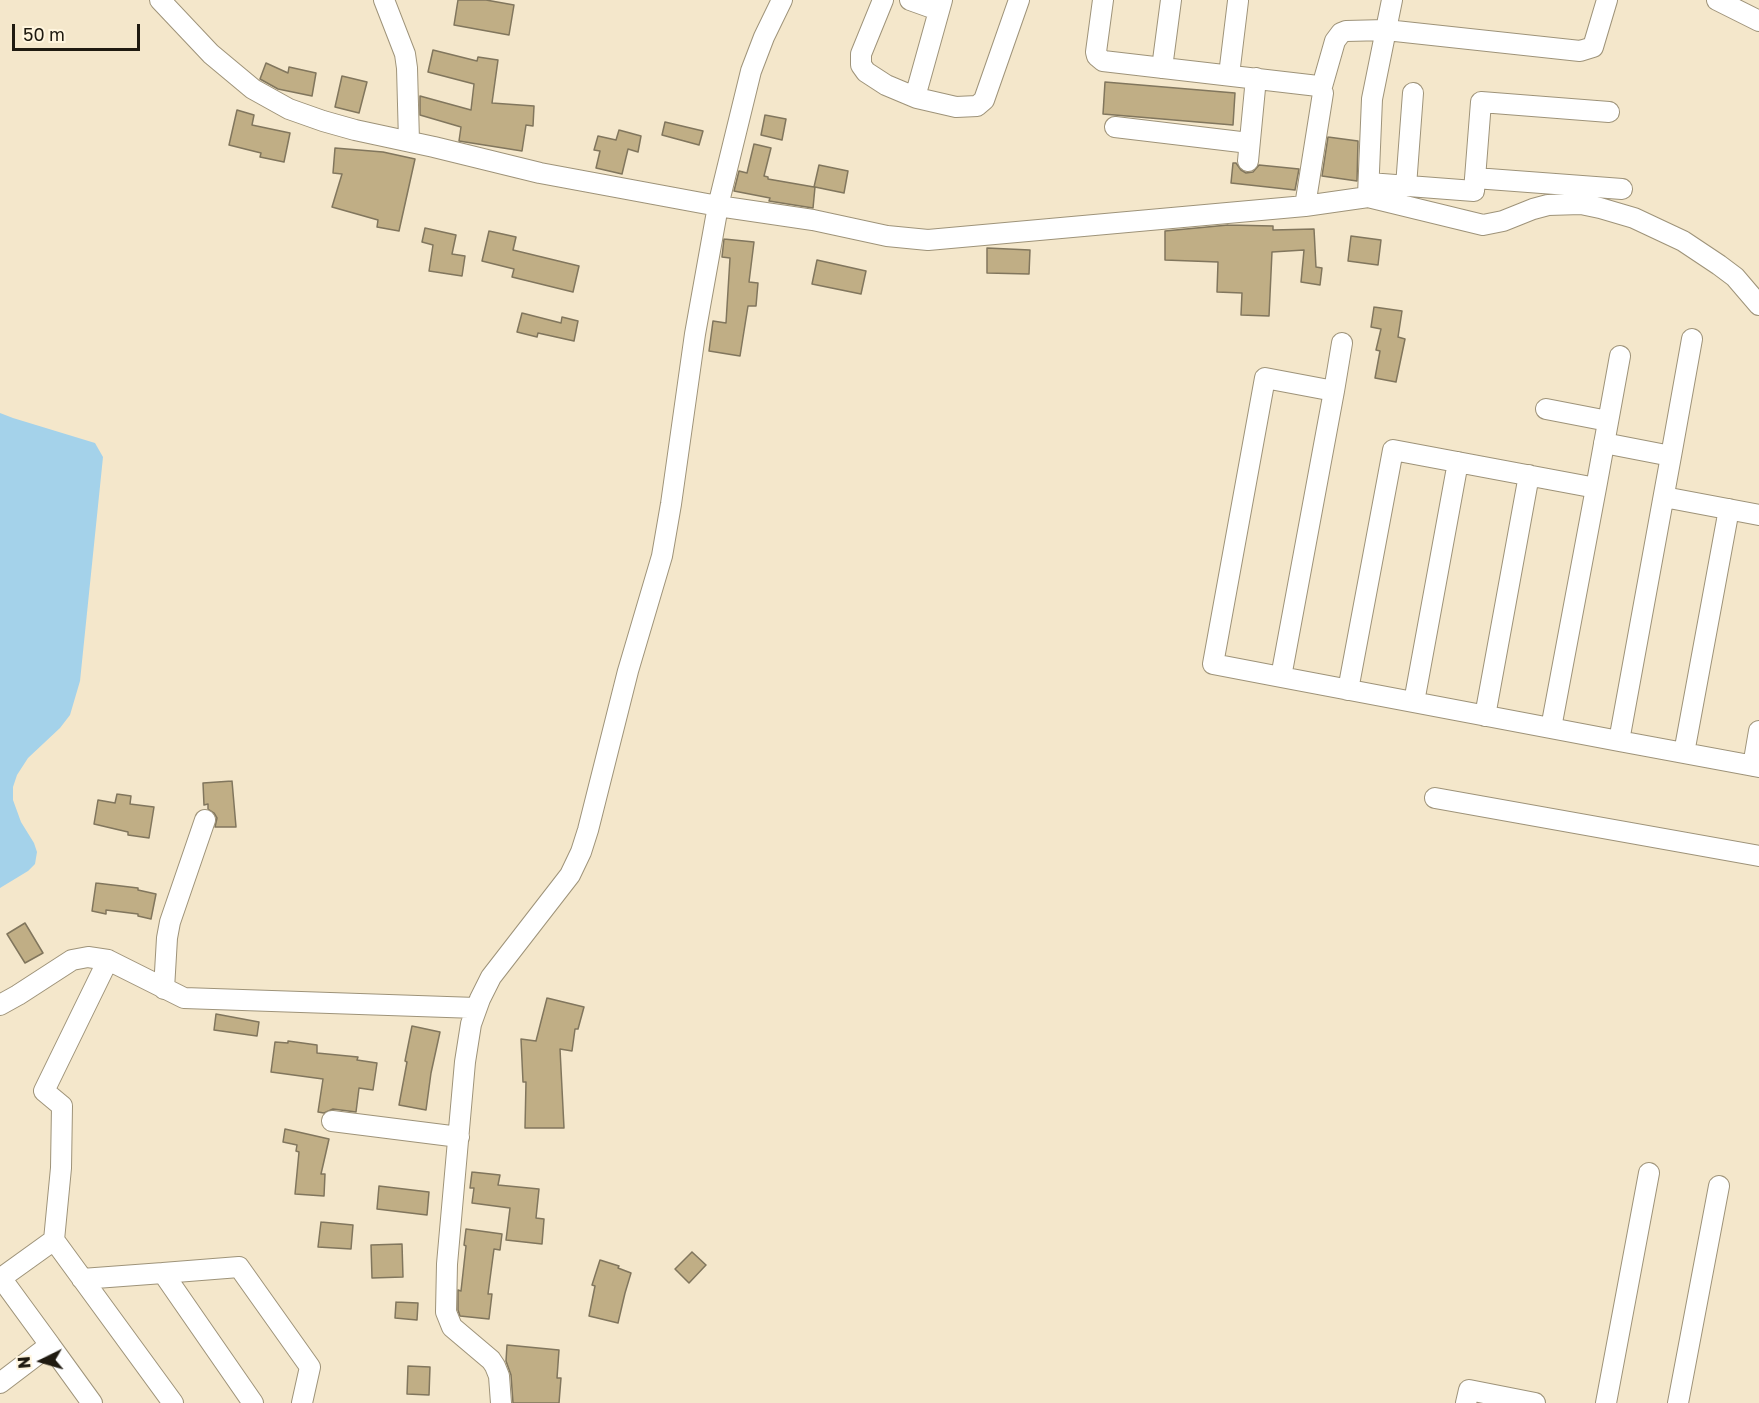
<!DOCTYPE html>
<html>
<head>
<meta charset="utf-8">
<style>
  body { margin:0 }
  #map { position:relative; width:1759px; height:1403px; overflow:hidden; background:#f4e7cb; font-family:"Golos Text",sans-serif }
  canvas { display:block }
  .north { position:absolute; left:12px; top:1331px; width:60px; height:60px; -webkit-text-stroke:4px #fff5de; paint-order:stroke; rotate:265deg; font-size:16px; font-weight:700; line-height:24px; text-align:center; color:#1f1a10 }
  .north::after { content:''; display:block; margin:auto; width:21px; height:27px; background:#1f1a10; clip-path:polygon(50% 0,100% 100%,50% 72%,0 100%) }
  .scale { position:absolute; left:12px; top:24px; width:128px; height:27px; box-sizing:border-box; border:3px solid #1f1a10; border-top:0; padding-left:8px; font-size:18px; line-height:21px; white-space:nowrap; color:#1f1a10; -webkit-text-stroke:4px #fff5de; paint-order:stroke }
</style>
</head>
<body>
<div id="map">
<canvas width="1759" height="1403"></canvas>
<div class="north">N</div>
<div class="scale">50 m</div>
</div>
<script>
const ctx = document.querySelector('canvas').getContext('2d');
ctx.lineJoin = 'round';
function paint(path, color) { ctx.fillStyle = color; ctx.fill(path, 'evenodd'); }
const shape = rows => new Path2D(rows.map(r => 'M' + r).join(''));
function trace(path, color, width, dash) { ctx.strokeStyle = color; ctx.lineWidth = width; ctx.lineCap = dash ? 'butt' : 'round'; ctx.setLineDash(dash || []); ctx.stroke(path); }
const water = shape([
  [0,413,13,418,95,443,103,457,80,681,70,715,60,728,28,758,17,775,13,787,13,800,21,822,34,843,37,852,35,864,28,871,0,888]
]);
const building = shape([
  [458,0,486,0,514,5,509,35,454,25,458,0],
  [433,50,477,61,478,57,498,60,492,103,534,106,533,126,526,125,522,151,459,141,461,127,420,115,420,96,471,110,474,84,428,72,433,50],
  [266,63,288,73,289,67,316,73,312,96,278,89,260,79,266,63],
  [342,76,367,82,359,113,335,107,342,76],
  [1105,82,1235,93,1233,125,1103,114,1105,82],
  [237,110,254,115,252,125,290,133,284,162,260,157,261,153,229,145,237,110],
  [765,115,786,119,782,140,761,135,765,115],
  [665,122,703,131,699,145,662,135,665,122],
  [619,130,641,136,638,152,628,149,622,174,596,168,600,151,594,150,598,136,616,140,619,130],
  [1328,137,1358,141,1357,181,1322,176,1328,137],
  [754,144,771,148,764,176,768,177,768,179,814,187,819,165,848,171,844,193,815,187,813,208,769,201,770,198,734,191,739,171,747,173,754,144],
  [335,148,383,152,415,159,399,231,377,227,378,220,332,207,342,174,333,173,335,148],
  [1233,163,1236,163,1241,170,1246,173,1253,172,1259,165,1299,169,1295,190,1231,183,1233,163],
  [1228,225,1273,226,1273,230,1314,229,1316,267,1322,268,1320,285,1301,282,1304,250,1272,252,1269,316,1241,315,1242,293,1217,292,1218,262,1165,260,1165,231,1228,225],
  [425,228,456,235,452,254,465,256,462,276,429,271,433,245,422,242,425,228],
  [489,231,516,237,513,250,579,266,573,292,512,277,514,269,482,261,489,231],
  [1351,236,1381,240,1378,265,1348,261,1351,236],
  [724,239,754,242,749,282,758,283,756,306,748,306,740,356,709,351,713,321,726,323,730,258,722,257,724,239],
  [987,248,1030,250,1029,274,987,273,987,248],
  [817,260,866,271,861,294,812,284,817,260],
  [1374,307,1402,311,1398,337,1405,339,1396,382,1375,378,1380,351,1376,350,1381,329,1371,327,1374,307],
  [522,313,561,323,562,317,578,321,574,341,538,333,537,337,517,332,522,313],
  [232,781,236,827,215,827,217,818,214,813,208,809,208,804,204,805,203,783,232,781],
  [117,794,131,796,130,804,154,807,149,838,128,835,128,832,94,824,98,800,115,803,117,794],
  [96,883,138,888,138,890,156,894,151,919,138,916,138,914,106,910,106,914,92,911,96,883],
  [25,923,43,953,25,963,7,934,25,923],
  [547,998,584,1007,578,1029,575,1029,572,1051,560,1049,564,1128,525,1128,526,1082,523,1082,521,1039,536,1041,547,998],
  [216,1014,259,1022,257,1036,214,1030,216,1014],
  [412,1026,440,1032,431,1073,426,1110,399,1105,407,1062,405,1061,412,1026],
  [288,1041,317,1045,317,1053,358,1057,357,1060,377,1063,373,1090,359,1088,356,1112,333,1109,324,1113,318,1112,323,1079,271,1072,275,1042,288,1043,288,1041],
  [285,1129,329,1139,321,1174,325,1174,324,1196,295,1194,299,1152,296,1151,297,1145,283,1142,285,1129],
  [472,1172,500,1175,498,1185,539,1189,536,1218,544,1219,542,1244,506,1240,510,1208,472,1203,474,1188,470,1188,472,1172],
  [379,1186,429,1192,427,1215,377,1209,379,1186],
  [321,1222,353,1225,351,1249,318,1247,321,1222],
  [466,1229,502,1234,500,1250,494,1249,488,1294,492,1294,489,1319,460,1316,458,1310,458,1290,461,1291,466,1246,464,1245,466,1229],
  [402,1244,403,1277,372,1278,371,1245,402,1244],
  [692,1252,706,1265,689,1283,675,1269,692,1252],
  [600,1260,619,1266,618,1268,631,1273,625,1293,618,1323,589,1316,595,1286,592,1285,600,1260],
  [396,1302,418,1303,417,1320,395,1318,396,1302],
  [507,1345,559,1350,557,1378,561,1378,559,1403,513,1403,511,1375,506,1361,507,1345],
  [408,1366,430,1367,429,1395,407,1394,408,1366]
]);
const street = shape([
  [160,0,211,54,253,89,289,109,323,121,355,130,434,147,540,173,718,206,813,220,887,236,928,240,1305,206,1368,197,1483,225,1503,221,1533,209,1548,205,1581,204,1600,208,1634,218,1683,241,1719,265,1735,277,1759,305],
  [384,0,405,54,407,68,409,141],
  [883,0,861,54,861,65,866,72,886,85,917,98,956,107,977,106,984,100,1019,0],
  [910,0,938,10],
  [1103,0,1096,52,1097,56,1103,61,1318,86,1321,90,1323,93,1305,206],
  [1717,0,1759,21],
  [1162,68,1171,0],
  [1229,75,1238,1],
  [1321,90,1335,41,1341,33,1346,31,1386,30,1580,51,1593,47,1607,0],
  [915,97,942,0],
  [1115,127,1249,143],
  [1248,161,1256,78],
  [1475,178,1622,189],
  [1369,183,1474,191,1481,102,1609,112],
  [1406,186,1413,93],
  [1368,195,1372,99,1392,0],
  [1334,391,1342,343],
  [1546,409,1608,421],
  [1604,443,1671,456,1619,741],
  [1671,456,1692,339],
  [1596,488,1620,356],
  [1664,497,1759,515],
  [1281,677,1334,391,1265,378,1213,664,1281,677,1619,741,1759,767],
  [1348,690,1393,450,1596,488,1551,728],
  [1414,702,1458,462],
  [1485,716,1529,475],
  [1684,753,1729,509],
  [1753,766,1759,731],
  [1435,798,1759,856],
  [164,989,167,938,170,922,205,820],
  [0,1005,18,995,72,960,88,957,108,960,184,998,476,1008],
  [332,1121,459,1137],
  [54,1240,61,1168,62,1106,44,1091,108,960],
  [82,1279,163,1273],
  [50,1345,92,1403],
  [0,1383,50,1345,1,1278,54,1240,173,1403],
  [253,1403,163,1273,239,1267,310,1367,302,1403],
  [501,1403,499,1376,495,1366,491,1360,452,1327,446,1312,447,1264,465,1062,471,1024,480,999,491,977,570,875,581,852,588,830,628,671,662,556,671,504,695,334,718,206,751,71,764,37,782,0],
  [1466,1403,1469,1390,1535,1403],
  [1606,1403,1649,1173],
  [1678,1403,1719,1186]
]);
paint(water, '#a4d2ea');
paint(building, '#c0ae85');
trace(building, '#81765d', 1.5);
trace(street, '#9e9379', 22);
trace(street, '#fff', 20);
</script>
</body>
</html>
